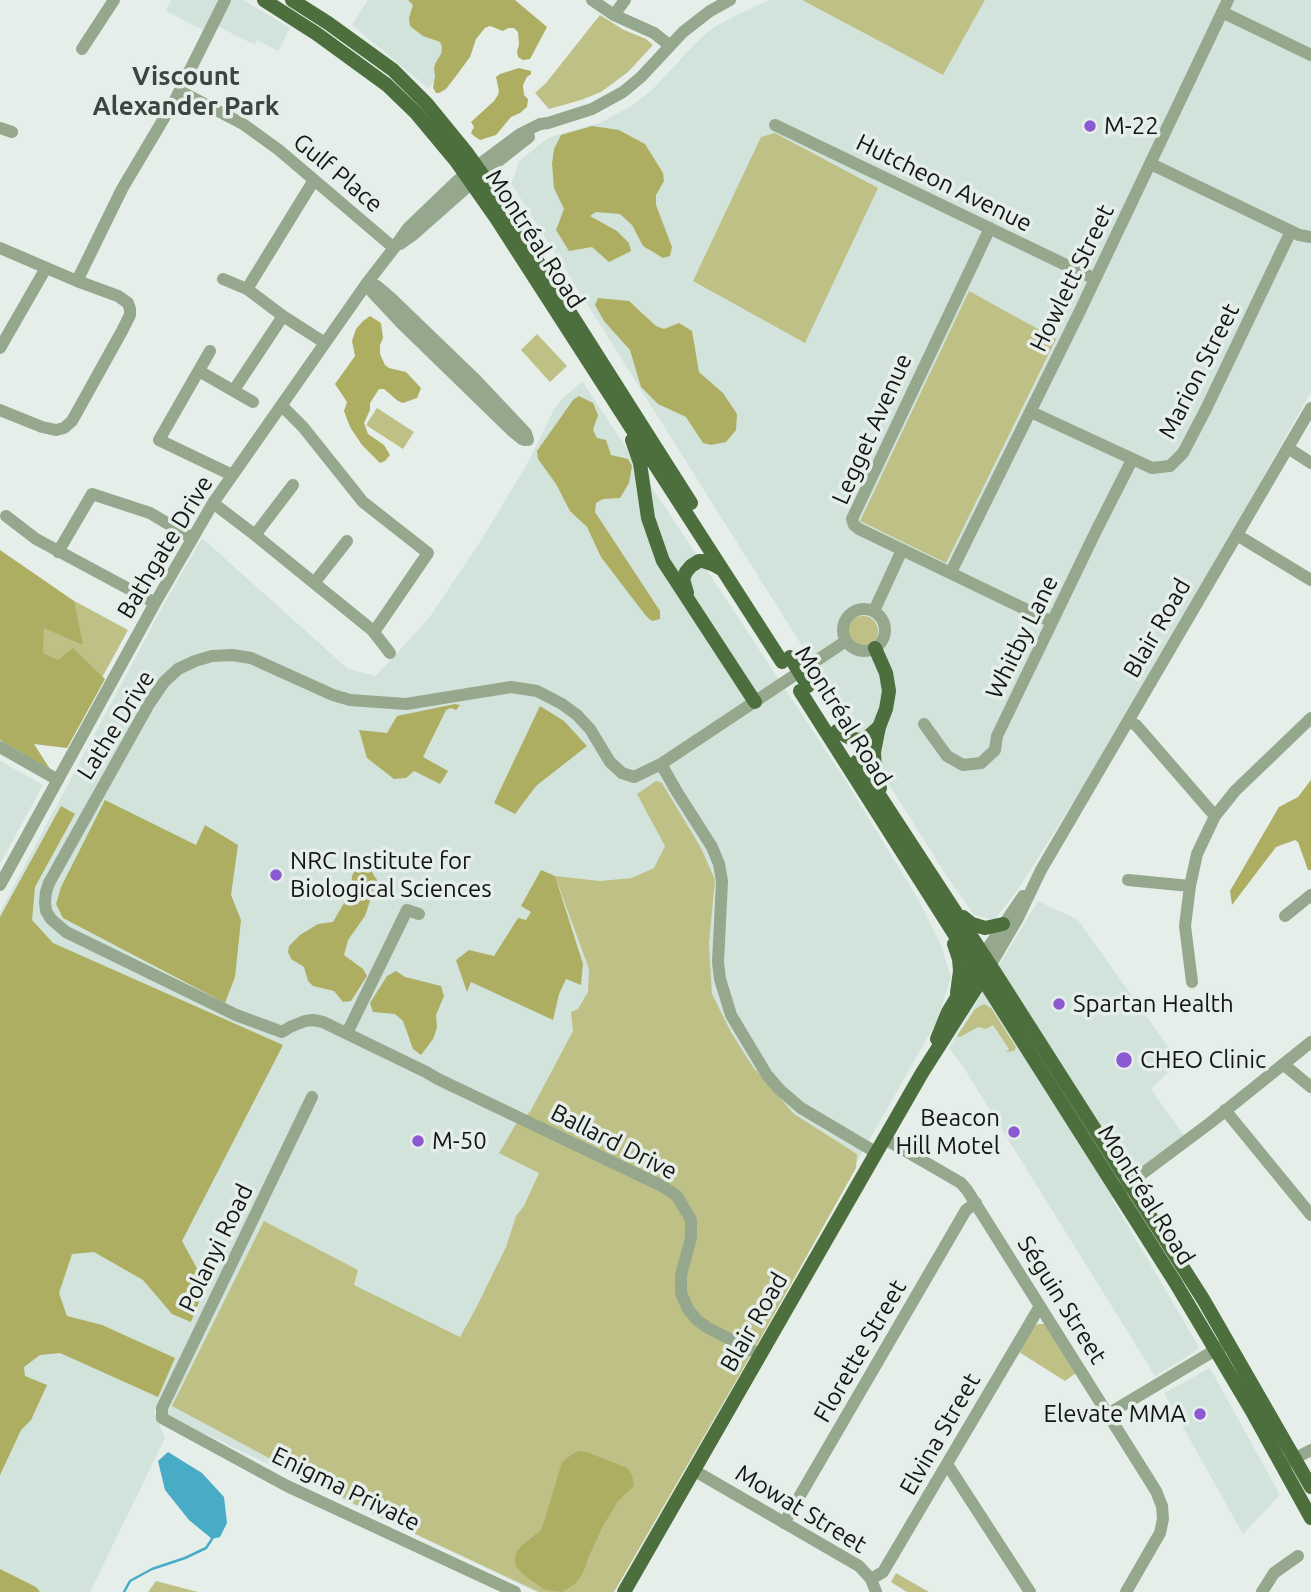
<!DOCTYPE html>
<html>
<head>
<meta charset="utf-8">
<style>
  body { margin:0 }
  canvas { display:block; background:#e5eee9 }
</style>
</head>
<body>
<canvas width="1311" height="1592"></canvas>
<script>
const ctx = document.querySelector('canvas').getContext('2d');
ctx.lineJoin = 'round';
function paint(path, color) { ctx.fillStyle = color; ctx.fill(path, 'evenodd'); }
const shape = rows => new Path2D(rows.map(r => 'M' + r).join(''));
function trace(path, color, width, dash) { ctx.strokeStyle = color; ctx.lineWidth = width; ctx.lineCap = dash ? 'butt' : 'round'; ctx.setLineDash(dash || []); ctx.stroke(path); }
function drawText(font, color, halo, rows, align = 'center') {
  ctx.font = font + ' Ubuntu,sans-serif'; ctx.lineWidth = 7; ctx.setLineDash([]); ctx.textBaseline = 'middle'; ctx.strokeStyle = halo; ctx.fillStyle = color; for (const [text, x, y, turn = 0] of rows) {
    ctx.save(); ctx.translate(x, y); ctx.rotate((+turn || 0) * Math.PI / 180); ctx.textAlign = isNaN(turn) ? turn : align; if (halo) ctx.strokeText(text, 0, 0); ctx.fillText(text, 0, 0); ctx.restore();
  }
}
const built = shape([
  [171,0,243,0,290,28,278,51,257,40,255,45,219,27,213,35,166,11],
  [368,0,411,0,454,48,429,89,352,25],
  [769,0,802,0,943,75,985,0,1311,0,1311,392,1131,711,1017,891,994,920,974,915,946,875,511,183,514,177,519,161,548,138,602,122,633,105,652,90,694,45,711,29,735,16],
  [582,381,844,778,918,899,941,945,951,977,937,1021,612,1592,536,1592,153,1409,165,1438,90,1592,0,1592,0,912,164,604,202,538,348,669,376,676,429,618,482,539,530,459,554,409,562,399],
  [0,761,43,785,0,864],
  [1038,901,1078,920,1179,1062,1151,1089,1190,1144,1112,1199,1199,1347,1193,1353,1155,1376,962,1065,949,1048],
  [1210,1368,1280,1495,1243,1534,1164,1393]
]);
const green = shape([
  [802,0,985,0,943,75],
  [600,15,624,30,646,39,653,45,628,72,601,92,581,100,549,109,535,93,546,83],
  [775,133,878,188,805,343,693,281,761,137],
  [969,291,1056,339,946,563,860,521],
  [537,334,567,366,550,382,521,350],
  [377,408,414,432,403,449,366,425],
  [0,558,32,578,128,630,87,705,0,658],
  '848 631a15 15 0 1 1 30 0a15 15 0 1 1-30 0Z',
  [656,781,662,783,701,848,715,880,709,944,712,994,732,1034,753,1067,794,1114,857,1154,856,1168,759,1341,614,1592,539,1592,377,1516,172,1406,264,1221,358,1270,354,1285,460,1337,476,1308,506,1247,516,1216,524,1206,539,1173,499,1153,516,1124,530,1112,573,1031,571,1012,578,1009,588,992,589,969,555,876,600,881,632,878,654,868,665,846,637,794],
  [984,1004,991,1008,1016,1047,1014,1051,1006,1052,1009,1049,993,1025,986,1029,978,1027,960,1037,957,1036,975,1009],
  [1038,1324,1044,1324,1047,1327,1076,1373,1065,1381,1019,1352,1034,1326],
  [896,1573,929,1592,907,1592,891,1582],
  [156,1581,198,1592,148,1592]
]);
const forest = shape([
  [408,0,515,0,547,27,530,59,523,60,518,57,517,52,519,44,518,32,514,28,508,28,503,31,490,26,485,28,476,39,470,57,456,76,446,89,439,93,436,93,433,88,435,76,434,69,435,64,441,54,442,47,440,42,423,36,410,26,409,18,413,5],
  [519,68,531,71,531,74,527,77,523,85,524,95,528,99,527,107,520,113,511,117,496,135,480,140,474,136,471,133,474,127,471,122,494,101,498,95,499,91,496,77,500,74],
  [592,126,619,130,645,144,663,173,664,181,656,195,656,205,672,247,670,256,663,258,643,246,632,225,620,214,596,212,590,216,617,231,629,243,631,251,609,262,592,247,569,251,556,230,564,209,554,188,552,164,554,149,561,135],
  [598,298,629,301,656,326,664,329,679,323,692,331,699,372,723,393,737,414,736,430,726,442,711,445,703,443,686,417,658,404,641,387,630,350,604,321,595,305],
  [370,316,381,323,383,338,380,345,380,354,385,365,389,368,406,372,421,388,417,398,403,403,398,401,384,389,379,389,370,403,370,410,364,423,368,434,384,445,390,455,385,461,380,463,362,445,350,427,344,411,347,402,335,384,355,356,352,341,356,329,363,321],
  [579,396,593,403,598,415,593,430,597,438,606,440,611,455,628,459,632,466,629,483,620,498,603,499,596,503,595,512,660,611,660,619,652,621,646,616,601,557,587,527,570,511,556,484,538,459,537,451,573,400],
  [0,550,74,601,83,645,44,628,43,653,58,660,73,648,105,679,67,748,34,744,50,769,0,740],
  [455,704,460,705,456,710,451,708,446,710,423,757,448,771,440,784,414,771,406,778,394,779,367,758,359,730,387,733,397,716],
  [540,706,564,721,587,746,536,786,515,814,494,803],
  [1311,780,1311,870,1308,870,1298,842,1295,840,1276,847,1232,905,1230,891,1279,807,1298,797],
  [105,800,196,845,205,825,238,845,231,895,241,920,235,977,225,1003,63,918,56,904,61,887],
  [61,806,75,814,35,887,32,920,53,943,283,1045,182,1241,206,1285,191,1322,172,1314,143,1280,94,1252,72,1254,59,1293,67,1316,102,1325,175,1358,158,1397,60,1353,40,1355,24,1367,25,1376,47,1385,31,1420,21,1430,0,1475,0,917],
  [361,866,368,866,377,880,365,916,348,940,344,955,363,969,367,976,351,1001,343,1002,334,991,313,986,308,981,304,967,291,959,288,952,289,946,300,935,318,924,333,922,351,891,352,876,355,870],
  [541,870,555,876,583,964,581,985,566,979,559,994,553,1020,471,982,467,992,456,960,469,950,494,956,518,918,526,920,531,912,521,906],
  [396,971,405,977,441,986,444,996,436,1015,437,1028,433,1039,421,1055,413,1049,403,1021,395,1014,373,1012,370,1003,387,976],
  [579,1451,587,1452,627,1468,632,1475,634,1486,618,1501,603,1526,589,1556,583,1573,575,1584,562,1592,545,1590,525,1576,516,1567,515,1559,516,1553,521,1546,540,1531,543,1525,562,1462,574,1453],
  [0,1569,36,1587,40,1592,0,1592]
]);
const water = shape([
  [168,1452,202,1473,224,1497,227,1523,220,1537,212,1539,189,1520,165,1490,158,1461]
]);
const stream = shape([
  [124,1592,130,1581,152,1569,185,1558,206,1548,212,1539]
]);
const minor = shape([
  [592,0,614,15,654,33,669,45],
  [1222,12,1311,55],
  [614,15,625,0],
  [82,49,114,0],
  [180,91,243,124,279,150,394,248],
  [775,125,1095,279],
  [0,128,12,132],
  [1151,164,1299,235,1311,237],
  [990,228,852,519,854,525,859,529,1052,622],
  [400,244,414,234,482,174,529,137],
  [0,248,77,281,118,296,128,303,130,309,130,315,122,331,72,421,64,428,56,430,42,427,0,410],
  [223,279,247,289,283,316,325,343],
  [77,281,122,189,176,98,225,0],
  [367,283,377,286,391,298,477,381,526,433,528,440],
  [367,283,372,292,401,323,511,430,522,439,525,440],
  [247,289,314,180],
  [0,348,46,268],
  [210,351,159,440,232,475],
  [199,371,253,402],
  [234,390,283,316],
  [282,406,303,427,363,502,428,553,374,632],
  [1031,412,1152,468,1170,466,1183,453,1206,409,1291,231],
  [1288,448,1311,463],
  [213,503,255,535,372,630,390,653],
  [6,516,36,539,155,603],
  [255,535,293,485],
  [1237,535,1311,580],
  [58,552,92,494,150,513,192,538],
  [951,572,1079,313,1228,0],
  [314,583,347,541],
  '843 630a21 21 0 1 1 42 0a21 21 0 1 1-42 0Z',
  [874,611,902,550],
  [1129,722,1136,725,1215,816],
  [924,724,947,756,963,765,981,763,995,750,997,736,1097,529,1132,460],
  [0,747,58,780],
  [661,764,677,792,712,847,719,864,722,881,718,962,720,979,731,1015,767,1075,780,1090,801,1108,877,1153],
  [1128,880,1190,886],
  [0,885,155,603,213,503,367,283,394,248,408,228,457,181,520,134,540,124,548,123,592,109,623,92,641,77,683,32,710,11,730,0],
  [1285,916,1311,895],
  [983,955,1023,896],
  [990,966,1018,918,1041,870,1311,408],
  [1192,982,1185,926,1190,886,1197,854,1215,816,1235,791,1311,718],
  [347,1033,407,910,419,914],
  [1283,1064,1311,1087],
  [312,1097,162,1408,162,1418,287,1486,515,1592],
  [1225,1110,1311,1215],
  [885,1139,961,1183,967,1190,1156,1491,1162,1506,1163,1519,1160,1533,1126,1592],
  [1123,1188,1210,1123,1311,1042],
  [761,1355,708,1328,697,1320,688,1309,681,1293,681,1275,691,1238,691,1220,677,1196,662,1186,438,1079,426,1072,323,1022,313,1020,305,1021,290,1027,282,1032,236,1015,66,932,51,919,46,911,45,902,46,892,49,883,149,704,164,682,178,669,195,661,212,656,232,655,251,658,333,695,350,700,406,704,511,687,537,691,562,704,577,715,590,729,610,762,622,773,634,777,661,764,846,641],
  [1108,1414,1222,1346],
  [1286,1463,1311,1450],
  [947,1464,1030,1592],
  [695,1471,859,1566,871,1579,876,1592],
  [784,1523,966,1210,976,1203],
  [871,1579,883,1572,1040,1306],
  [1262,1592,1274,1573,1298,1556]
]);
const major = shape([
  [264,0,317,34,387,85,416,113,456,161,496,218,782,662],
  [292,0,328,23,393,70,427,104,467,153,482,174,691,503],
  [632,440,640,463,648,518,663,561,755,702],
  [687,593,683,579,686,572,691,566,699,561,703,561,712,564,721,569],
  [875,648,886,673,889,691,886,709,879,727,874,752,875,770,880,788],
  [800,691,1175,1282,1253,1413,1311,1518],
  [837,731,852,739,861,740,869,736,879,727],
  [857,761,996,974,1203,1299,1311,1487],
  [963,917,972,924,985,928,1003,924],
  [954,944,959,959,960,971,957,993],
  [937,1039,948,1012,978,962],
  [624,1592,922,1073,985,974]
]);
const majorBridge = shape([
  [790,657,808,686]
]);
const markers = [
  [1090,126,7,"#8c59d2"],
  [276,875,7,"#8c59d2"],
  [1059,1004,7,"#8c59d2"],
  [1124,1060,9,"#8c59d2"],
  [1014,1132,7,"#8c59d2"],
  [418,1141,7,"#8c59d2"],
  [1200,1414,7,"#8c59d2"]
];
const poiNames = [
  ["M-22",1104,126],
  ["NRC Institute for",290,861],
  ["Biological Sciences",290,889],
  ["Spartan Health",1073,1004],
  ["CHEO Clinic",1140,1060],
  ["Beacon",1000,1118,"right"],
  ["Hill Motel",1000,1146,"right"],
  ["M-50",432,1141],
  ["Elevate MMA",1186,1414,"right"]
];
const streetNames = [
  ["Gulf Place",338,173,40],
  ["Hutcheon Avenue",944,183,26],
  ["Montréal Road",535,239,57],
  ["Howlett Street",1072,278,-64],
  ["Marion Street",1199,371,-63],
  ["Legget Avenue",872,429,-66],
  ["Bathgate Drive",165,547,-59],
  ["Blair Road",1157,628,-60],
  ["Whitby Lane",1022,637,-64],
  ["Montréal Road",843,716,58],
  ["Lathe Drive",116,725,-58],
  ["Ballard Drive",614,1142,27],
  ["Montréal Road",1146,1195,58],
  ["Polanyi Road",216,1248,-64],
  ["Séguin Street",1062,1300,58],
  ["Blair Road",754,1322,-60],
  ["Florette Street",860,1351,-60],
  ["Elvina Street",940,1434,-60],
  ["Enigma Private",346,1489,26],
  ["Mowat Street",801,1509,31]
];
const neighbourhoodNames = [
  ["Viscount",186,76],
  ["Alexander Park",186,106]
];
paint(built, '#d2e3db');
paint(green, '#bfc086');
paint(forest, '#adae62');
paint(water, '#48acc7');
trace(stream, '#48acc7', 2.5);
trace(minor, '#95a88d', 12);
trace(major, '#4d6f3d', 14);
trace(majorBridge, '#4d6f3d', 14);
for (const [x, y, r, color] of markers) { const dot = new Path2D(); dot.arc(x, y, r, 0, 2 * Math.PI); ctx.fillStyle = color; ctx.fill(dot); trace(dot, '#e5eee9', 2.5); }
drawText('24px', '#131614', '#e5eee9', poiNames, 'left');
drawText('24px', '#131614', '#e5eee9', streetNames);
drawText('bold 26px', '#3e4541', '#e5eee9', neighbourhoodNames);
</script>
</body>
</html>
